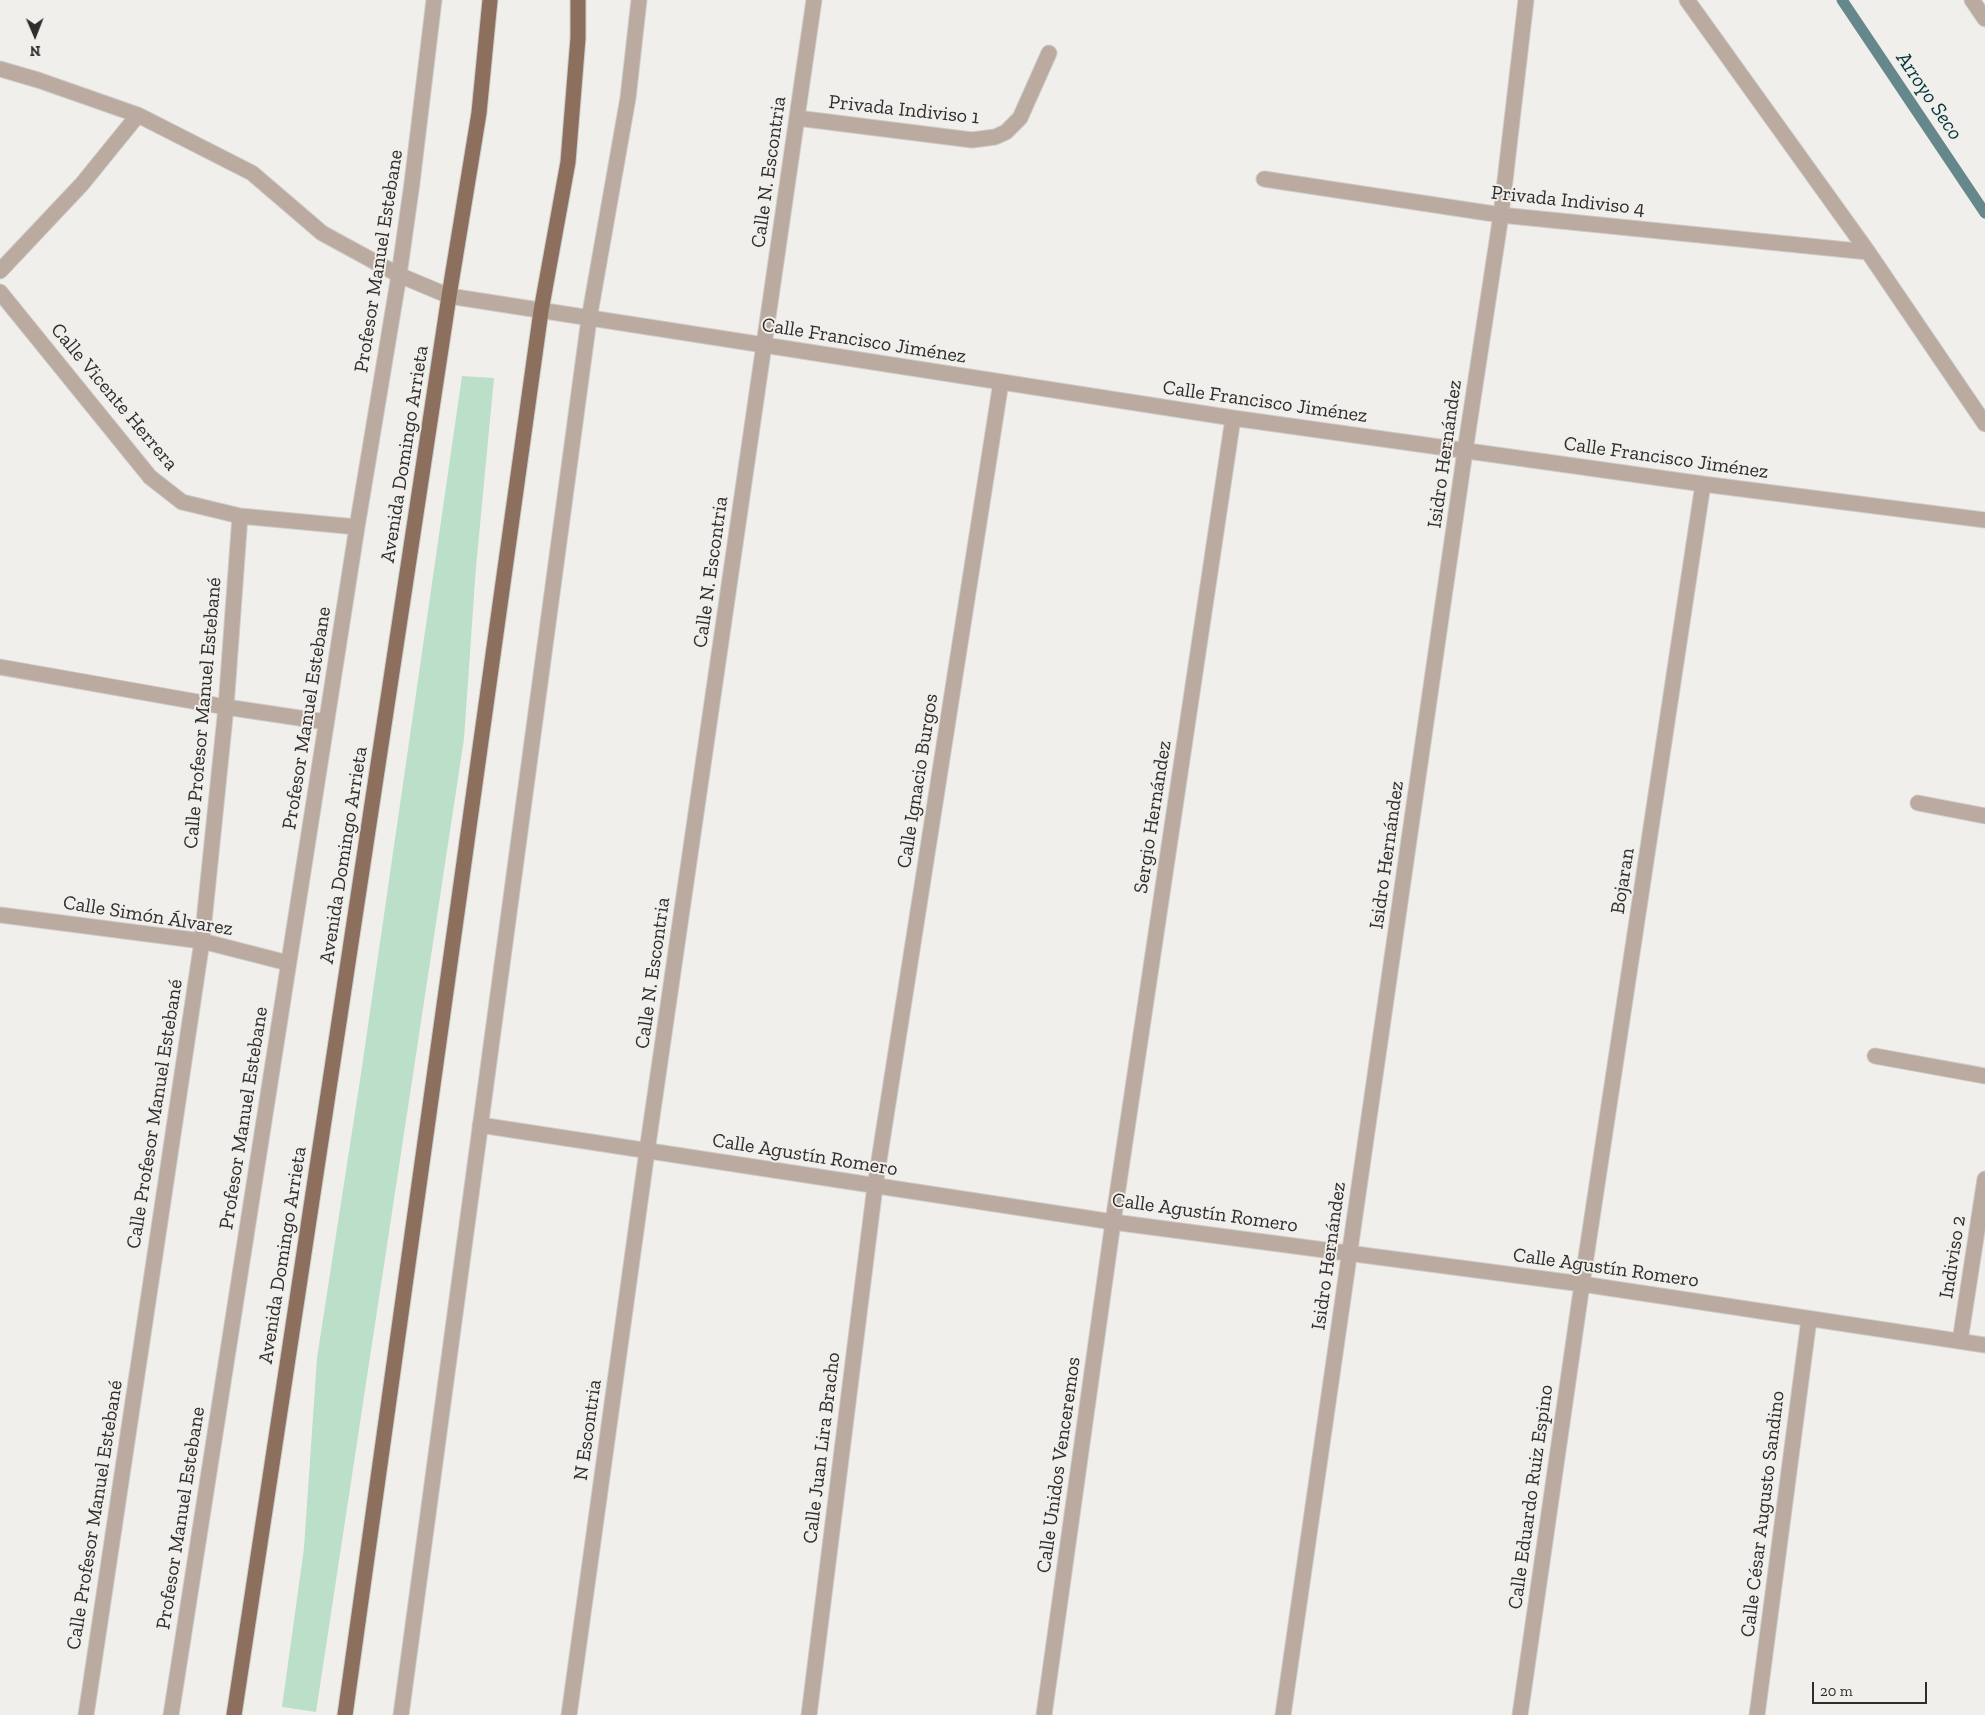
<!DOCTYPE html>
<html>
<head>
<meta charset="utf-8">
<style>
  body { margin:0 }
  #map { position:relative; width:1985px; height:1715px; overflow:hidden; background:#f1efeb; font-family:"Zilla Slab",serif }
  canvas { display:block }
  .north { position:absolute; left:10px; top:10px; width:50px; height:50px; -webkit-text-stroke:4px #f1efeb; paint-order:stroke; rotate:179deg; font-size:14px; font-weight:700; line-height:20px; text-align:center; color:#2f2e2d }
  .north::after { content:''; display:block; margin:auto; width:18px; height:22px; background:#2f2e2d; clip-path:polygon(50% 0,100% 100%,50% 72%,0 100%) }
  .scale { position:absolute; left:1812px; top:1682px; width:115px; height:22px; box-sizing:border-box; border:2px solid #2f2e2d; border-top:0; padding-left:6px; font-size:15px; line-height:18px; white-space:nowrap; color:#2f2e2d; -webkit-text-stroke:4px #f1efeb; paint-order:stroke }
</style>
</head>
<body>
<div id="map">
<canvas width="1985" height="1715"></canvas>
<div class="north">N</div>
<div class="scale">20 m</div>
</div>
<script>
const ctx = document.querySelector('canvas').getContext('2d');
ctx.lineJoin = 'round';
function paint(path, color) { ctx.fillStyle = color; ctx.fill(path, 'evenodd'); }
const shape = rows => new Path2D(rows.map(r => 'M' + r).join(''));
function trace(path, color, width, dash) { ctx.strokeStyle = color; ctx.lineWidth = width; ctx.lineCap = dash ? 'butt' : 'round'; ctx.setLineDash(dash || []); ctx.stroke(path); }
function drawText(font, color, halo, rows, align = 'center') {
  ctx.font = font + ' "Zilla Slab",serif'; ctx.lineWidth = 4; ctx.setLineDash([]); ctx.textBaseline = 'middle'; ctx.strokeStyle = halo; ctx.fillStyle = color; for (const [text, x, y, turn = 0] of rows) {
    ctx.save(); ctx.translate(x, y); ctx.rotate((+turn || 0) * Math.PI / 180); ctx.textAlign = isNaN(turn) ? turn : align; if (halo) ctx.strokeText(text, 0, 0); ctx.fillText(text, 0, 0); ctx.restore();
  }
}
const green = shape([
  [462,376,494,378,476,567,464,739,316,1712,282,1707,304,1548,317,1358,362,1067]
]);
const stream = shape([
  [1842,0,1985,213]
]);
const minor = shape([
  [1687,0,1868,252,1985,424],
  [1972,0,1985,19],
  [0,69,38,80,138,115,252,173,322,233,399,275,449,296,1233,418,1703,484,1985,520],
  [797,118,972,140,995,137,1006,132,1020,118,1049,53],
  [1264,179,1501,215,1868,252],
  [0,271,82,184,138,115],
  [0,292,150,477,182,502,240,516,357,527],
  [0,667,226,707,326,722],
  [1918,803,1985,816],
  [0,915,202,941,288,963],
  [1875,1056,1985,1076],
  [480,1125,1113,1222,1582,1284,1985,1345],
  [1960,1341,1985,1179],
  [86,1715,202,941,226,707,240,516],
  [171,1715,357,527,399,275,412,183,434,0],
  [401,1715,589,319,628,98,639,0],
  [569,1715,647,1151,814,0],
  [809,1715,875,1186,1001,382],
  [1044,1715,1113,1222,1233,418],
  [1283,1715,1465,451,1501,215,1526,0],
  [1520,1715,1582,1284,1703,484],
  [1757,1715,1809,1319]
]);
const major = shape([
  [234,1715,449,296,479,113,490,0],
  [345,1715,541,311,568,162,578,38,578,0]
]);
const streetNames = [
  ["Privada Indiviso 1",904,110,6],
  ["Calle N. Escontria",769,172,-82],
  ["Privada Indiviso 4",1568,201,6],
  ["Profesor Manuel Estebane",379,261,-81],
  ["Calle Francisco Jiménez",864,341,9],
  ["Calle Vicente Herrera",114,397,50],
  ["Calle Francisco Jiménez",1265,402,8],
  ["Avenida Domingo Arrieta",405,454,-81],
  ["Isidro Hernández",1445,454,-82],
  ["Calle Francisco Jiménez",1666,458,8],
  ["Calle N. Escontria",711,572,-82],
  ["Calle Profesor Manuel Estebané",203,713,-85],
  ["Profesor Manuel Estebane",307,718,-81],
  ["Calle Ignacio Burgos",918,781,-81],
  ["Sergio Hernández",1153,817,-81],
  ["Avenida Domingo Arrieta",344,855,-81],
  ["Isidro Hernández",1387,855,-82],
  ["Bojaran",1623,881,-81],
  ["Calle Simón Álvarez",148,916,9],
  ["Calle N. Escontria",653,973,-82],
  ["Calle Profesor Manuel Estebané",155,1114,-81],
  ["Profesor Manuel Estebane",244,1118,-81],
  ["Calle Agustín Romero",805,1155,9],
  ["Calle Agustín Romero",1205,1213,8],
  ["Avenida Domingo Arrieta",283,1255,-81],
  ["Isidro Hernández",1329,1256,-82],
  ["Indiviso 2",1953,1257,-81],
  ["Calle Agustín Romero",1606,1268,8],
  ["N Escontria",588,1430,-82],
  ["Calle Juan Lira Bracho",822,1448,-83],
  ["Calle Unidos Venceremos",1059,1465,-82],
  ["Calle Eduardo Ruiz Espino",1531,1497,-82],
  ["Calle César Augusto Sandino",1763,1514,-83],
  ["Calle Profesor Manuel Estebané",95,1515,-81],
  ["Profesor Manuel Estebane",181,1518,-81]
];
const waterNames = [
  ["Arroyo Seco",1929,96,56]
];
paint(green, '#bcdfc9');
trace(stream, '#66888c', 11);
trace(minor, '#ceccc9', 17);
trace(major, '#ceccc9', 17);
trace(minor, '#baaa9f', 15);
trace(major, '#8c705d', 15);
drawText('20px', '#2f2e2d', '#f1efeb', streetNames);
drawText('italic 21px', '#013439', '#f1efeb', waterNames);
</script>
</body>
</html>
